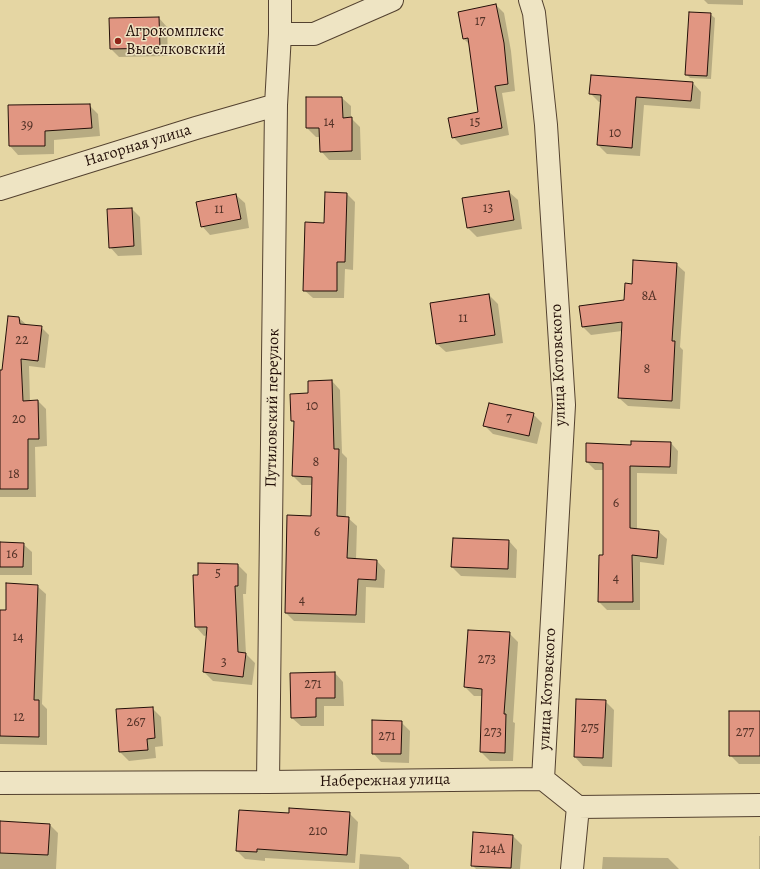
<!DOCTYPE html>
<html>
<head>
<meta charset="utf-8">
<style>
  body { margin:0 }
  canvas { display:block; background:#e5d6a3 }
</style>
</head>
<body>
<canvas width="760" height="869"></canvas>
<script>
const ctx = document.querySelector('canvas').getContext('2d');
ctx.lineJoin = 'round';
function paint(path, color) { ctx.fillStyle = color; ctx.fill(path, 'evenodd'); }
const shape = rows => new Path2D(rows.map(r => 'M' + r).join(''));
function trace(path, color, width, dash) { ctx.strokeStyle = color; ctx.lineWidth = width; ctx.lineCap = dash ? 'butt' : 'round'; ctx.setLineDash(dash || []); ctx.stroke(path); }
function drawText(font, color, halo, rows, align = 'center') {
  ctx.font = font + ' Alegreya,serif'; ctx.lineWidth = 3; ctx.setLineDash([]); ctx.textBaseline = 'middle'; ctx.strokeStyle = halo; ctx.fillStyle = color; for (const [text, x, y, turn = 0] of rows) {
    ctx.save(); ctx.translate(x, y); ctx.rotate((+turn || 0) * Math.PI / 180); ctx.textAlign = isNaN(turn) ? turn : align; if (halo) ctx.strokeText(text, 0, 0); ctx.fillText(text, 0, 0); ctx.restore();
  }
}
const shadow = shape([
  [704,0,743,0,743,5,708,4],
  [496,5,504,13,511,51,515,91,502,93,509,135,461,145,453,137,479,113,470,45,464,39,459,13],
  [710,14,715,18,711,79,690,78,686,74],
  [159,18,167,27,168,56,119,57,111,49],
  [693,83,701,92,700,109,644,105,640,156,607,154,598,145,601,102,599,102,590,93],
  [307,98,342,98,351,106,351,118,360,127,361,160,329,160,321,151,320,137,316,137,307,128],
  [89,105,98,114,100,136,54,140,54,154,18,155,10,146],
  [509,192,518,200,522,229,477,237,468,228,463,199],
  [326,193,347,194,355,202,353,270,345,269,344,298,313,298,304,290,324,224],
  [236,195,245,203,249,228,210,235,202,226],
  [132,209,140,217,142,255,118,256,110,247],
  [676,264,685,272,680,347,683,350,680,409,628,406,619,398,622,331,591,335,583,327,624,301,633,285],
  [489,295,498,304,503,343,446,352,437,344],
  [19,318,27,325,41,327,49,335,45,368,29,366,30,402,38,401,46,409,47,446,35,447,36,497,0,497,0,371,3,371],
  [332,381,340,390,342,453,347,458,346,518,348,518,357,526,356,560,377,561,385,570,384,588,366,587,365,623,294,621,286,613,312,517,312,485,302,485,293,476,295,424,292,421,309,394],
  [533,414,542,423,537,444,493,434,484,425],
  [671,443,678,451,677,474,637,473,637,530,659,532,667,539,664,565,640,562,640,610,607,610,599,602,604,556,604,470,595,470,587,462,632,446],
  [509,541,517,550,516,578,461,576,452,567],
  [0,543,23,544,32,552,32,575,0,575],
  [199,564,238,565,247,574,246,594,243,594,246,654,255,663,252,685,213,681,204,672,208,635,204,636,196,627],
  [37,586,46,594,42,704,47,709,47,745,0,744,0,611,7,611],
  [509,633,518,642,513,722,515,723,513,761,490,761,481,752,483,696,474,696,465,687],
  [335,673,343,682,344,706,324,706,324,726,301,726,292,718],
  [605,701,614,710,612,767,583,766,575,757],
  [152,708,161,717,163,746,155,747,156,758,129,761,120,752],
  [760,712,760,764,739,764,730,755],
  [401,722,410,731,409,763,381,762,373,753],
  [349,813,358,822,355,863,265,858,265,861,245,859,237,851,290,814],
  [0,822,50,825,58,833,56,869,0,869],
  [474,833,513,836,522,845,520,869,476,869,472,865],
  [759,836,760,836,760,869,759,869],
  [360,854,400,857,409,865,409,869,359,869],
  [603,857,668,858,679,869,602,869]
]);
const building = shape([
  [496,4,504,43,508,84,495,86,502,128,452,138,448,118,478,112,468,38,463,39,458,12,496,4],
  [689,12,711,13,707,76,685,75,689,12],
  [159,17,160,48,110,49,109,18,159,17],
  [591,75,693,82,691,101,636,97,632,148,597,145,601,95,589,94,591,75],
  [306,97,342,97,343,118,352,117,352,151,320,152,319,128,306,128,306,97],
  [90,104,92,128,45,131,45,146,9,146,8,105,90,104],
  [509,191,514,220,467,228,462,198,509,191],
  [325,192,347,193,345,262,337,262,337,291,303,291,305,222,324,223,325,192],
  [236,194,241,219,201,227,196,202,236,194],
  [132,208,134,246,109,248,107,209,132,208],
  [633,260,677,263,672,341,675,341,672,401,618,398,622,322,582,327,579,306,624,300,625,283,632,284,633,260],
  [489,294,495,335,436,344,430,303,489,294],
  [8,316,19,317,20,324,42,326,38,361,21,359,23,401,38,400,39,439,28,439,28,489,0,489,0,370,2,370,8,316],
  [332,380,334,449,339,449,337,516,349,517,347,558,377,560,376,580,358,579,356,615,285,613,287,515,311,516,312,477,292,476,294,421,291,421,290,394,308,393,308,381,332,380],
  [489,403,534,413,529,436,483,426,489,403],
  [631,441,671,442,670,467,630,466,630,528,659,531,657,558,632,555,633,602,598,602,599,555,603,555,603,463,586,462,586,443,631,445,631,441],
  [453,538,509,540,508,569,451,567,453,538],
  [0,542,24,543,23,567,0,567,0,542],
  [198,563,238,564,238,586,235,586,238,652,246,653,243,677,203,672,207,627,195,627,193,575,198,575,198,563],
  [6,583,38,585,34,700,39,700,39,737,0,736,0,610,6,610,6,583],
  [468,630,510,632,504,714,506,714,505,753,480,752,482,689,464,687,468,630],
  [335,672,335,698,316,698,316,717,291,718,290,673,335,672],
  [576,699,606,700,603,758,574,757,576,699],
  [153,707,155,738,147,739,148,750,119,752,116,709,153,707],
  [729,711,760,711,760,756,729,756,729,711],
  [372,720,402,721,401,754,372,754,372,720],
  [289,808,350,812,347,855,257,849,257,852,236,851,239,810,289,813,289,808],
  [0,821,50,824,48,855,0,853,0,821],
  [473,832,513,835,511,868,471,866,473,832]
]);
const street = shape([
  [530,0,534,13,546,125,564,405,543,779],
  [280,34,314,34,392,0],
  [0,189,196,128,276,105],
  [268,782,276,105,280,34,280,0],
  [0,783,268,782,543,779,578,807,760,805],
  [572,869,578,807]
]);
const markers = [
  [118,41,4,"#8f2418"]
];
const numberNames = [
  ["17",480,22],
  ["14",329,123],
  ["15",475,123],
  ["39",27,126],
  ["10",615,134],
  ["13",488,209],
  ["11",219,210],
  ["8А",649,297],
  ["11",463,319],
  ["22",22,341],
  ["8",647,370],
  ["10",312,407],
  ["7",509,419],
  ["20",19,420],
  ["8",316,463],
  ["18",14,475],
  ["6",616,504],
  ["6",317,533],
  ["16",12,555],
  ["5",218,574],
  ["4",616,579],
  ["4",302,601],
  ["14",18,638],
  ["273",487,660],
  ["3",224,663],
  ["271",313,685],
  ["12",19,718],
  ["267",136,723],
  ["275",590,729],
  ["273",493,733],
  ["277",745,733],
  ["271",387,737],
  ["210",318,832],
  ["214А",492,850]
];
const poiNames = [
  ["Агрокомплекс",126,32],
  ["Выселковский",126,50]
];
const streetNames = [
  ["Нагорная улица",138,146,-17],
  ["улица Котовского",559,365,-92],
  ["Путиловский переулок",273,408,-89],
  ["улица Котовского",548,689,-87],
  ["Набережная улица",385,781,-1]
];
paint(shadow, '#0003');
paint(building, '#e19682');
trace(building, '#241009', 1);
trace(street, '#544230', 24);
trace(street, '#eee4c3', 22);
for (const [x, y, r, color] of markers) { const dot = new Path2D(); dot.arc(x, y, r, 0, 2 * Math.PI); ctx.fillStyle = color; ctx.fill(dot); trace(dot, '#eee4c3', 1.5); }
drawText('14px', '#533227', null, numberNames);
drawText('16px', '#241009', '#eee4c3', poiNames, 'left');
drawText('16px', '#241009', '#eee4c3', streetNames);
</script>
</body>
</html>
